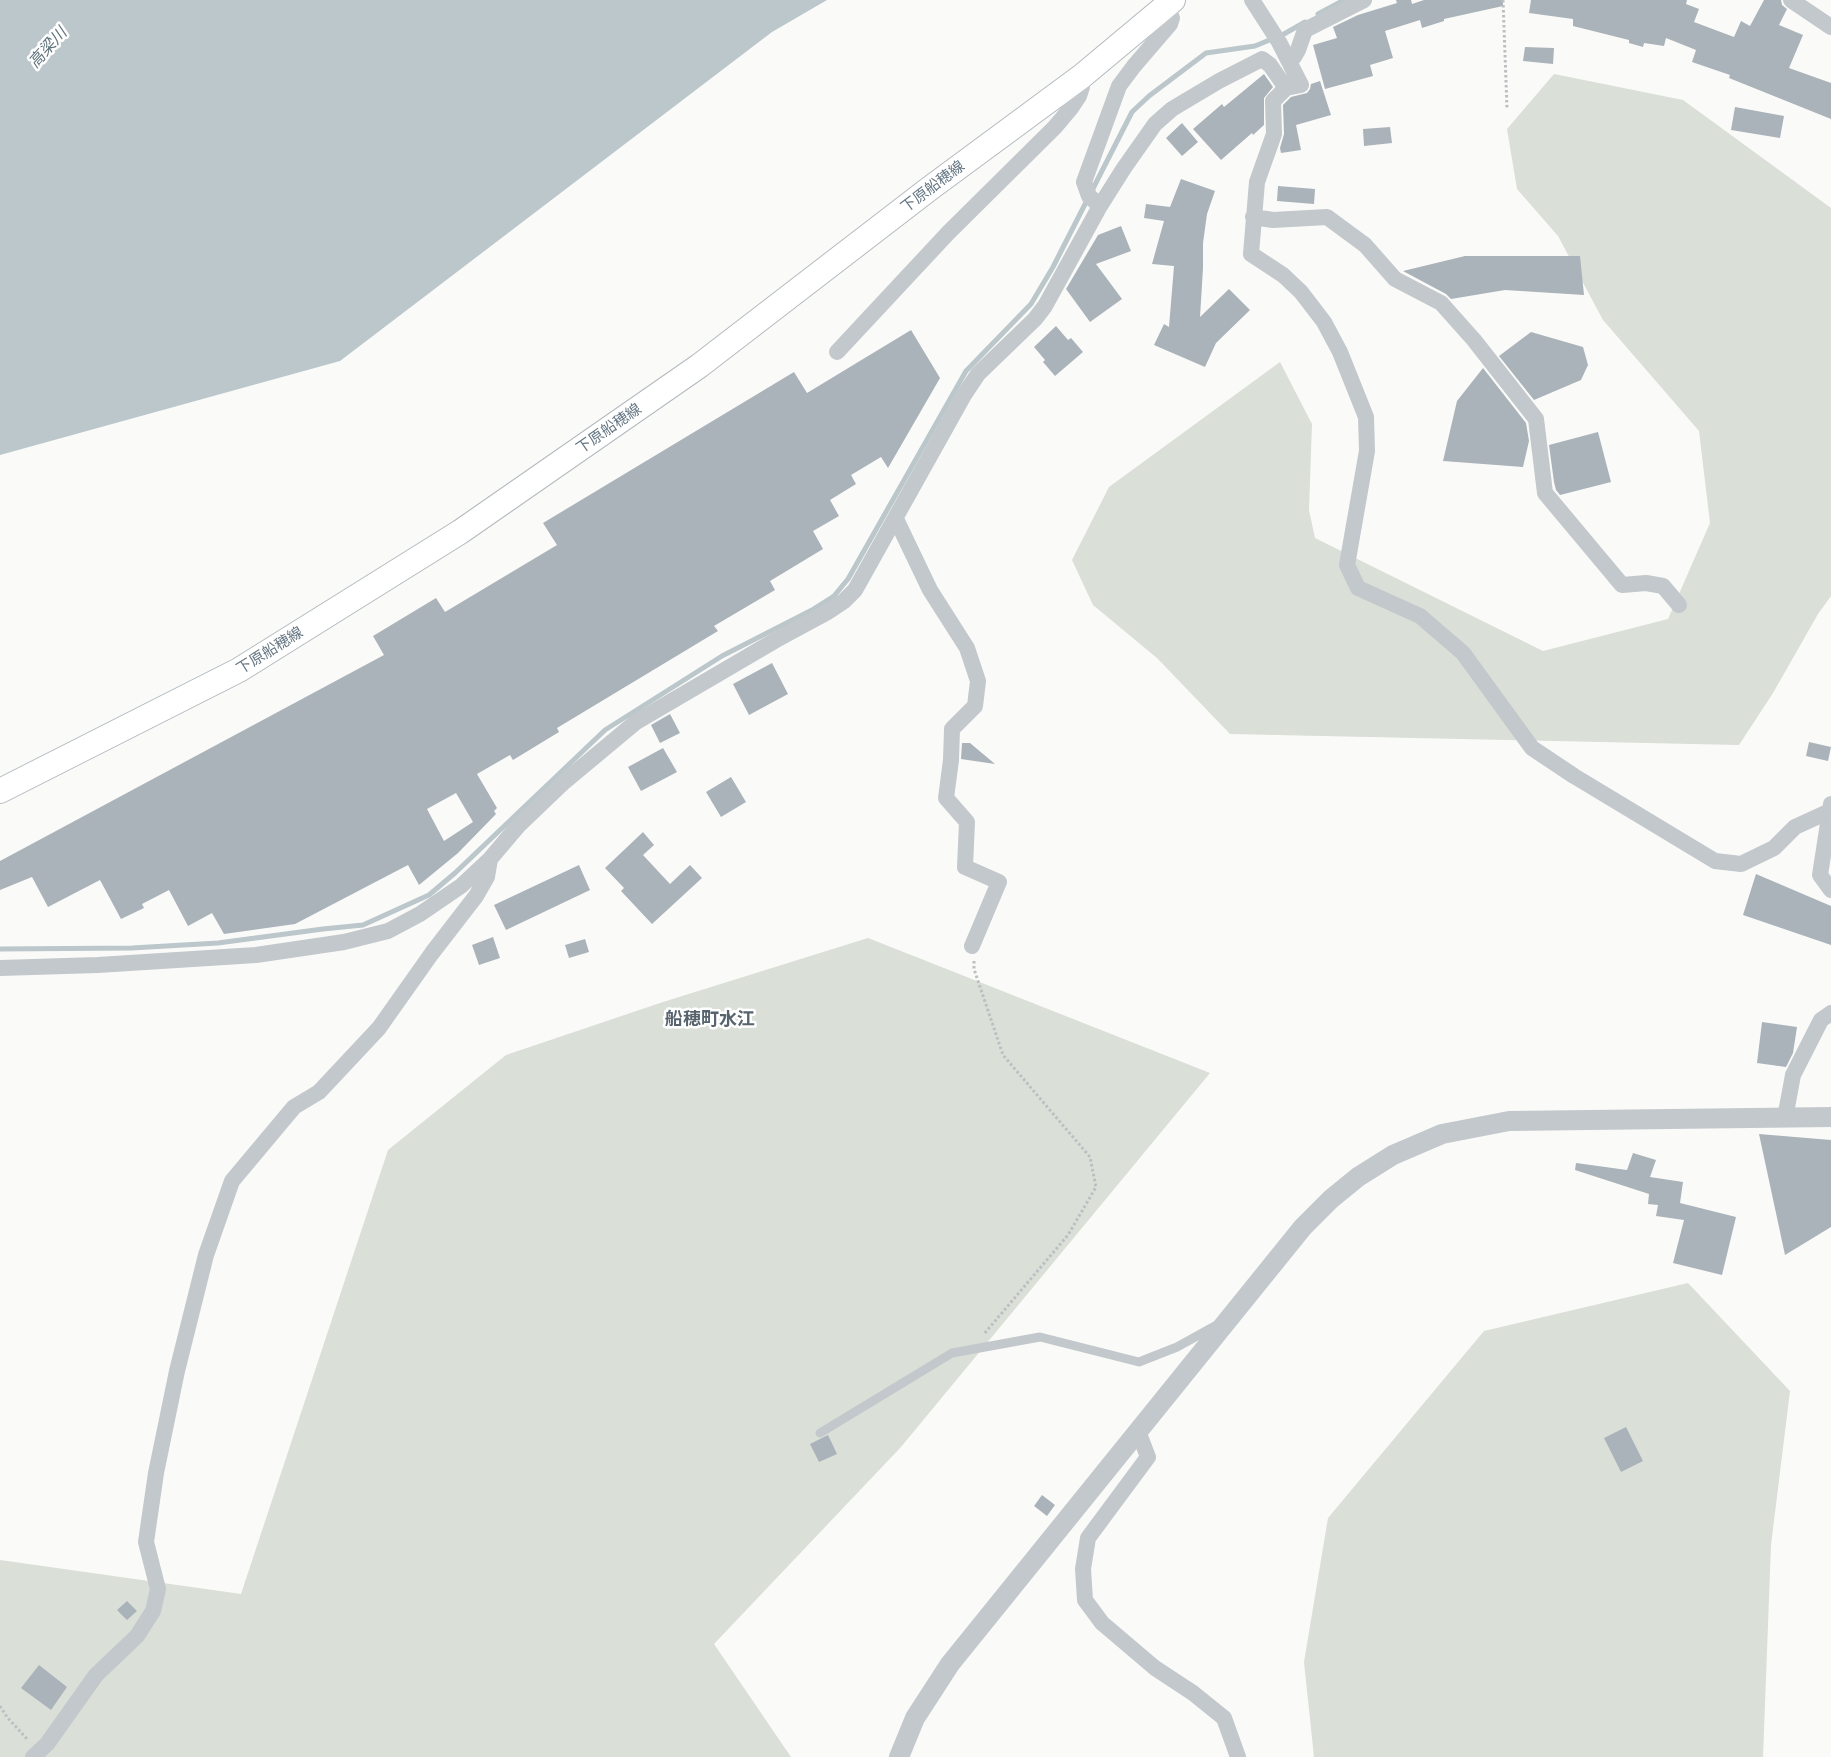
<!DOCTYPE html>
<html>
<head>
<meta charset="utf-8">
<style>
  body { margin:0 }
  canvas { display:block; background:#fafaf8 }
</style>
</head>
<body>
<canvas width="1831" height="1757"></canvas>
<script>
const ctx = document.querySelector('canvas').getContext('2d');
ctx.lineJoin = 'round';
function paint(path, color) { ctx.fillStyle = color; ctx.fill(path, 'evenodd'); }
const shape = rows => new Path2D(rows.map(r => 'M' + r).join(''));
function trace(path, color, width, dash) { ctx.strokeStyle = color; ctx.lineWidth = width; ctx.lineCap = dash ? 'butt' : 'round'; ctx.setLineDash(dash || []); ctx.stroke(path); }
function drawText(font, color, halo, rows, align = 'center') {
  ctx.font = font + ' Rubik,"Noto Sans JP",sans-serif'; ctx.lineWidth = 5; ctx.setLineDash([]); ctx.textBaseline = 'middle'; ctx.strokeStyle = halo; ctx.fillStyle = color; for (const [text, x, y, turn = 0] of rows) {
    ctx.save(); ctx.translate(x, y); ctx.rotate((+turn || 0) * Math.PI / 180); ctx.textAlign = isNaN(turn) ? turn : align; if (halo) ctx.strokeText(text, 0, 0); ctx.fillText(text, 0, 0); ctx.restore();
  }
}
const green = shape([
  [1554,74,1683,100,1831,208,1831,596,1818,614,1773,693,1739,745,1230,734,1157,658,1093,605,1072,560,1109,487,1280,362,1312,424,1309,510,1315,538,1543,651,1668,619,1710,523,1699,431,1603,320,1558,236,1517,189,1507,129],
  [868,938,1210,1073,901,1447,714,1644,791,1757,0,1757,0,1560,241,1594,388,1150,506,1055,663,1002],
  [1688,1283,1790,1391,1771,1545,1763,1757,1314,1757,1304,1662,1328,1518,1484,1331]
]);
const water = shape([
  [0,0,827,0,772,32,340,361,0,455]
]);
const stream = shape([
  [1318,14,1344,0],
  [0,949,132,948,218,943,323,929,363,925,429,895,455,873,605,730,722,656,812,610,834,596,848,579,966,371,1031,304,1053,267,1132,112,1149,96,1206,53,1255,46,1284,34,1305,22]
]);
const building = shape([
  [1396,0,1411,0,1412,4,1424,0,1503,0,1503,6,1444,19,1444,21,1422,28,1420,20,1385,31,1393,58,1370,65,1373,76,1325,89,1313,45,1337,38,1333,27,1358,15,1397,3],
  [1531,0,1687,0,1686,4,1699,9,1694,22,1734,37,1741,21,1750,26,1764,0,1781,0,1782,5,1787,9,1779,25,1803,35,1789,68,1831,83,1831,119,1729,78,1730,75,1692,62,1696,50,1666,38,1664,46,1644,43,1643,47,1629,43,1629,40,1573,26,1573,19,1529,13],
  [1525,47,1554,48,1553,64,1523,61],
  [1264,74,1273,87,1264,98,1264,125,1253,135,1252,133,1221,160,1193,129,1222,104,1224,107],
  [1320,81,1331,115,1296,125,1301,150,1281,153,1280,148,1284,134,1283,105,1291,97,1307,93,1310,89,1311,84],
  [1735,107,1784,116,1780,138,1731,130],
  [1182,123,1198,142,1182,156,1166,138],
  [1390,127,1392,143,1364,146,1363,129],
  [1181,179,1215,191,1207,214,1203,243,1203,268,1200,317,1229,289,1250,310,1216,343,1205,367,1154,345,1164,324,1169,327,1174,266,1152,264,1164,221,1144,218,1146,204,1170,207],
  [1278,186,1315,189,1314,204,1277,201],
  [1121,226,1131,251,1096,264,1122,299,1090,322,1066,289,1098,235],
  [1465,256,1580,256,1584,295,1505,290,1451,299,1446,294,1403,271],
  [1056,326,1068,340,1071,338,1083,352,1055,376,1043,362,1045,360,1034,347],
  [911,330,940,378,888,468,881,457,851,475,856,484,830,500,839,516,813,531,823,549,770,581,775,590,714,626,718,631,557,728,559,732,513,760,510,755,477,774,497,808,494,811,496,814,458,853,419,885,408,865,295,924,224,934,212,913,188,926,169,890,142,904,144,908,121,919,100,880,48,907,32,877,0,890,0,861,384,655,373,636,436,598,445,612,557,545,543,523,794,372,807,393],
  [456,793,473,822,444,841,427,809],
  [1531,332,1583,347,1588,365,1581,380,1534,400,1499,356],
  [1483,368,1526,423,1529,441,1523,467,1443,461,1457,401],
  [1598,432,1611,482,1560,495,1556,490,1554,482,1549,445],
  [772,663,788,694,749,715,733,684],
  [670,714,680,733,660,743,651,725],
  [1809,742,1831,747,1828,761,1806,756],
  [962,743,970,743,995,764,961,759],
  [663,748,677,772,641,791,628,767],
  [731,777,746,802,721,817,706,792],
  [643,832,654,845,643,855,670,884,690,865,702,878,652,924,621,891,624,888,605,868],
  [579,865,590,890,506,930,494,905],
  [1756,874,1831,906,1831,945,1743,915],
  [493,937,500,958,479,965,472,945],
  [585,939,589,952,569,958,565,945],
  [1762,1022,1797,1027,1793,1053,1786,1067,1757,1063],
  [1759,1134,1831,1140,1831,1227,1785,1255],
  [1633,1153,1656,1160,1650,1177,1683,1182,1680,1203,1736,1217,1722,1275,1673,1263,1684,1220,1656,1216,1658,1205,1648,1204,1649,1194,1575,1170,1576,1163,1627,1170],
  [1626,1427,1643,1461,1621,1472,1604,1438],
  [828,1435,837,1454,819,1462,810,1444],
  [1042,1495,1055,1505,1047,1516,1034,1506],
  [127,1601,137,1611,127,1620,117,1610],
  [39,1665,67,1687,51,1710,21,1688]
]);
const path = shape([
  [1503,0,1507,108],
  [974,961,974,969,1003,1055,1090,1157,1096,1187,1068,1235,984,1334],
  [0,1706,7,1717,28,1740]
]);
const service = shape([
  [820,1433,952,1353,1040,1337,1139,1362,1177,1347,1215,1326]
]);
const minor = shape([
  [1252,0,1279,42,1301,85,1286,88],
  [1791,0,1831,27],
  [1294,57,1298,50,1305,30,1364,0],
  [1100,206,1089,196,1084,182,1119,86,1134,66,1170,24,1172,18,1167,5],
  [1253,217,1273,220,1327,217,1365,245,1395,279,1441,303,1474,340,1536,419,1545,493,1622,585,1646,583,1663,586,1679,605],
  [837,352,948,233,1055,127,1071,108,1079,96,1082,87,1082,76],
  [896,519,930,590,967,648,978,681,975,706,952,729,951,760,946,798,967,822,965,867,999,882,972,946],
  [1831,804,1820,875,1831,890],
  [0,968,98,965,256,955,344,942,388,931,420,914,461,886,490,859,518,826,564,782,636,722,776,640,826,613,844,601,855,590,964,395,978,374,1035,319,1045,306,1100,206,1124,168,1155,124,1172,109,1219,81,1262,59,1270,65,1286,88,1273,101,1274,134,1257,182,1251,254,1283,275,1301,292,1324,322,1340,352,1366,417,1367,451,1347,565,1358,588,1420,616,1463,653,1532,748,1574,776,1715,861,1741,864,1774,848,1795,827,1830,811],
  [1785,1118,1793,1075,1821,1020,1831,1013],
  [1138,1431,1148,1457,1088,1538,1083,1569,1085,1600,1102,1623,1155,1668,1193,1693,1224,1718,1238,1757],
  [33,1757,47,1744,96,1675,137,1636,153,1611,158,1589,146,1542,156,1473,177,1371,206,1255,232,1181,294,1107,319,1092,379,1028,432,953,476,896,487,877,490,859]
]);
const tertiary = shape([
  [899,1757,915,1718,950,1664,1303,1227,1331,1199,1358,1177,1393,1155,1442,1134,1509,1121,1831,1117]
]);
const secondary = shape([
  [0,791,239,670,460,532,699,366,929,189,1082,76,1173,0]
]);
const streetNames = [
  ["下原船穂線",933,187,-37],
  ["下原船穂線",609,429,-35],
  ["下原船穂線",270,651,-32]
];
const waterNames = [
  ["高梁川",48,48,-48]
];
const quarterNames = [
  ["船穂町水江",710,1020]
];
paint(green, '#dadfd7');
paint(water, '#bbc7cb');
trace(stream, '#bbc7cb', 5);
paint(building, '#aab3b9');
trace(secondary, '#b3babf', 26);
trace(path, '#bbbfc2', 3, [2.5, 2.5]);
trace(service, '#c3c8cc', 9);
trace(minor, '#c3c8cc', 16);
trace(tertiary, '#c3c8cc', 20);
trace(secondary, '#fff', 24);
drawText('15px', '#657683', '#fff', streetNames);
drawText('italic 16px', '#60757c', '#fff', waterNames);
drawText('bold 18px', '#57646e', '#fff', quarterNames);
</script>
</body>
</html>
